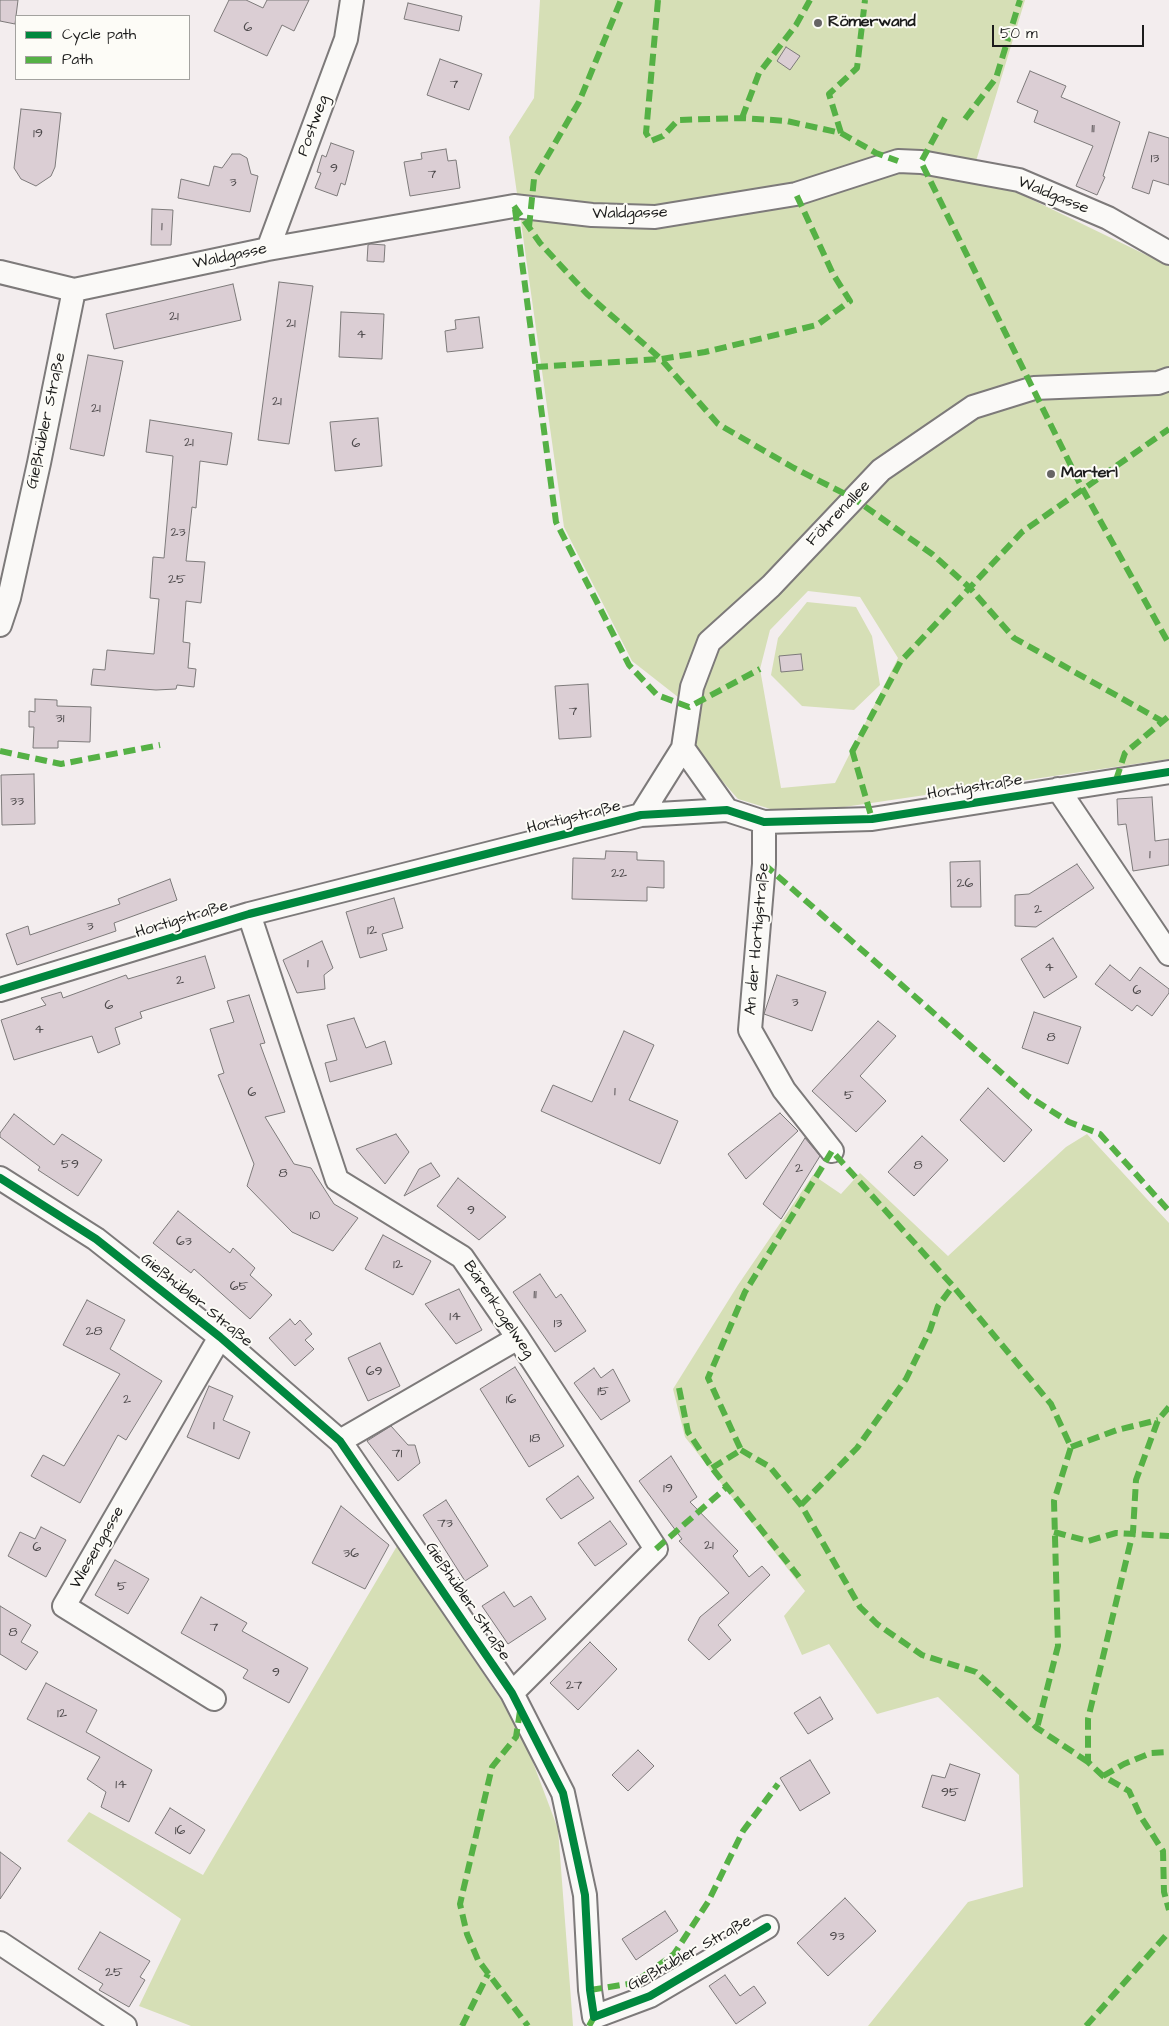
<!DOCTYPE html>
<html>
<head>
<meta charset="utf-8">
<style>
  body { margin:0 }
  #map { position:relative; width:1169px; height:2026px; overflow:hidden; background:#f3edee; font-family:"Architects Daughter",sans-serif }
  canvas { display:block }
  .legend { position:absolute; left:15px; top:15px; width:175px; height:65px; box-sizing:border-box; background:#fdfcf7; border:1px solid #a3a29f; margin:0; padding:6px 9px; list-style:none; font-size:15px; color:#1c1c1c }
  .legend li { display:flex; align-items:center; gap:10px; height:25px }
  .legend b { width:25px; border:1px solid #a3a29f }
  .scale { position:absolute; left:992px; top:25px; width:152px; height:22px; box-sizing:border-box; border:2px solid #1c1c1c; border-top:0; padding-left:6px; font-size:15px; line-height:18px; white-space:nowrap; color:#1c1c1c; -webkit-text-stroke:4px #fdfcf7; paint-order:stroke }
</style>
</head>
<body>
<div id="map">
<canvas width="1169" height="2026"></canvas>
<ul class="legend">
<li><b style="height:6px;background:#00873e"></b>Cycle path</li>
<li><b style="height:6px;background:#55b145"></b>Path</li>
</ul>
<div class="scale">50 m</div>
</div>
<script>
const ctx = document.querySelector('canvas').getContext('2d');
ctx.lineJoin = 'round';
function paint(path, color) { ctx.fillStyle = color; ctx.fill(path, 'evenodd'); }
const shape = rows => new Path2D(rows.map(r => 'M' + r).join(''));
function trace(path, color, width, dash) { ctx.strokeStyle = color; ctx.lineWidth = width; ctx.lineCap = dash ? 'butt' : 'round'; ctx.setLineDash(dash || []); ctx.stroke(path); }
function drawText(font, color, halo, rows, align = 'center') {
  ctx.font = font + ' "Architects Daughter",sans-serif'; ctx.lineWidth = 4; ctx.setLineDash([]); ctx.textBaseline = 'middle'; ctx.strokeStyle = halo; ctx.fillStyle = color; for (const [text, x, y, turn = 0] of rows) {
    ctx.save(); ctx.translate(x, y); ctx.rotate((+turn || 0) * Math.PI / 180); ctx.textAlign = isNaN(turn) ? turn : align; if (halo) ctx.strokeText(text, 0, 0); ctx.fillText(text, 0, 0); ctx.restore();
  }
}
const green = shape([
  [540,0,1025,0,973,171,1169,266,1169,759,790,815,738,799,695,750,692,708,632,661,564,527,509,137,534,98],
  [808,591,860,597,898,658,835,783,781,788,760,669,770,630],
  [807,602,856,607,872,636,880,685,854,710,802,706,771,675,778,638],
  [1087,1134,1169,1223,1169,2026,868,2026,968,1902,1023,1887,1019,1775,938,1697,877,1714,829,1644,802,1655,784,1616,805,1591,685,1437,673,1389,738,1285,813,1175,841,1194,860,1173,948,1256,1066,1147],
  [397,1546,520,1728,558,1829,573,2026,191,2026,139,2006,181,1919,67,1841,89,1812,203,1875]
]);
const building = shape([
  [0,0,18,0,15,24,0,21,0,0],
  [229,0,246,0,263,8,267,0,309,0,294,31,282,25,267,56,214,31,229,0],
  [408,3,462,16,459,31,404,19,408,3],
  [786,47,800,56,790,70,777,61,786,47],
  [440,59,482,74,469,110,427,95,440,59],
  [1030,71,1066,86,1061,97,1120,122,1103,176,1105,177,1097,195,1076,186,1093,146,1034,122,1038,111,1017,102,1030,71],
  [21,109,61,113,55,167,51,176,36,186,21,179,14,168,21,109],
  [1149,132,1169,138,1169,185,1153,180,1149,194,1132,188,1149,132],
  [331,143,354,151,345,185,341,183,337,196,315,188,321,173,317,172,322,155,326,157,331,143],
  [446,149,448,161,456,160,460,188,410,196,404,162,422,159,421,153,446,149],
  [232,154,240,154,247,158,251,174,258,176,250,212,178,198,181,179,209,186,214,166,222,168,232,154],
  [152,209,173,210,171,245,151,245,152,209],
  [370,244,385,245,384,262,367,261,368,245,370,244],
  [279,282,313,286,289,444,258,440,279,282],
  [233,284,241,320,114,349,106,314,233,284],
  [341,312,384,314,382,359,339,357,341,312],
  [479,317,483,348,447,352,445,331,456,329,455,320,479,317],
  [88,355,123,361,104,456,70,449,88,355],
  [378,418,382,466,335,471,330,422,378,418],
  [150,420,232,433,227,465,200,461,196,508,192,507,186,561,205,562,201,603,186,601,183,642,190,643,188,668,196,669,194,687,177,685,176,689,156,690,91,685,93,669,105,670,107,650,154,654,159,599,150,598,153,557,164,558,173,456,146,452,150,420],
  [801,654,803,670,781,672,779,656,801,654],
  [588,684,591,737,559,739,555,686,588,684],
  [35,699,57,700,57,706,91,707,90,742,58,741,58,748,33,748,34,727,29,727,29,711,35,712,35,699],
  [34,774,35,824,2,825,1,775,34,774],
  [1152,797,1155,841,1169,839,1169,865,1133,871,1126,824,1118,825,1117,799,1152,797],
  [606,851,637,852,637,860,664,861,664,888,647,887,647,901,572,899,573,858,605,859,606,851],
  [980,861,981,907,951,907,950,862,980,861],
  [1077,864,1094,888,1036,927,1015,926,1015,895,1029,894,1077,864],
  [170,879,177,900,114,923,116,931,17,965,6,934,28,926,30,935,120,904,118,899,170,879],
  [394,898,403,928,382,934,387,950,360,958,346,912,394,898],
  [1053,938,1077,977,1044,998,1021,959,1053,938],
  [322,941,333,968,324,975,325,989,297,993,283,960,322,941],
  [205,956,215,988,140,1012,142,1018,115,1028,120,1044,98,1053,92,1036,14,1060,1,1020,46,1005,41,998,61,992,63,998,126,975,128,979,205,956],
  [1110,965,1130,981,1140,967,1169,989,1169,993,1152,1016,1137,1005,1132,1011,1095,984,1110,965],
  [777,975,826,992,812,1031,764,1014,777,975],
  [249,995,265,1043,260,1044,285,1112,265,1117,294,1164,311,1168,334,1204,358,1218,333,1251,292,1232,247,1186,254,1164,218,1075,224,1073,210,1029,234,1022,227,1001,249,995],
  [1034,1012,1081,1027,1068,1064,1022,1048,1034,1012],
  [354,1018,366,1048,385,1041,392,1064,330,1082,325,1063,337,1060,327,1025,354,1018],
  [878,1021,896,1036,860,1076,886,1101,856,1132,812,1091,878,1021],
  [624,1031,654,1045,629,1100,678,1121,660,1164,541,1111,553,1085,592,1102,624,1031],
  [988,1088,1032,1130,1004,1162,960,1120,988,1088],
  [780,1113,798,1131,746,1179,728,1154,780,1113],
  [14,1114,54,1145,62,1134,102,1160,78,1196,38,1170,40,1167,0,1137,0,1133,14,1114],
  [396,1134,409,1152,385,1184,356,1149,396,1134],
  [922,1136,948,1160,914,1196,888,1172,922,1136],
  [805,1138,820,1156,781,1219,763,1204,805,1138],
  [431,1163,440,1176,404,1196,419,1169,431,1163],
  [458,1178,506,1217,479,1240,437,1206,458,1178],
  [178,1211,230,1253,233,1248,255,1268,250,1275,272,1295,250,1319,194,1269,191,1273,153,1243,178,1211],
  [383,1235,431,1261,413,1295,365,1269,383,1235],
  [540,1274,556,1298,561,1294,586,1331,555,1352,513,1292,540,1274],
  [459,1289,482,1330,456,1344,425,1304,459,1289],
  [87,1300,125,1320,110,1349,162,1381,126,1440,118,1435,80,1503,31,1476,43,1455,64,1466,120,1374,63,1345,87,1300],
  [290,1319,295,1325,300,1320,312,1334,305,1340,314,1349,295,1366,269,1338,290,1319],
  [380,1343,400,1386,368,1401,348,1358,380,1343],
  [515,1367,564,1446,529,1467,480,1389,515,1367],
  [594,1368,601,1378,613,1369,630,1401,601,1420,574,1383,594,1368],
  [209,1386,233,1396,223,1420,250,1432,239,1459,187,1437,209,1386],
  [391,1426,408,1445,415,1445,420,1463,398,1481,367,1441,391,1426],
  [671,1456,697,1497,690,1502,738,1551,733,1556,749,1577,762,1566,770,1575,718,1625,731,1640,709,1660,688,1640,700,1617,729,1593,679,1541,682,1539,639,1481,671,1456],
  [578,1476,594,1498,561,1519,546,1499,578,1476],
  [446,1500,488,1566,465,1581,423,1515,446,1500],
  [341,1506,389,1545,365,1589,312,1563,341,1506],
  [610,1521,627,1544,595,1566,578,1543,610,1521],
  [41,1527,66,1540,46,1577,8,1556,20,1532,35,1539,41,1527],
  [115,1560,149,1579,128,1614,95,1595,115,1560],
  [504,1592,514,1607,531,1596,546,1619,508,1644,482,1606,504,1592],
  [201,1597,247,1623,242,1631,308,1668,289,1703,243,1678,248,1670,181,1633,201,1597],
  [0,1606,31,1625,21,1642,38,1652,26,1670,0,1654,0,1606],
  [590,1642,617,1669,578,1710,550,1683,590,1642],
  [46,1683,97,1710,86,1732,152,1770,129,1822,101,1807,106,1792,87,1779,100,1757,27,1719,46,1683],
  [820,1697,833,1719,808,1734,794,1713,820,1697],
  [638,1750,654,1766,628,1791,612,1775,638,1750],
  [810,1760,830,1793,800,1811,780,1778,810,1760],
  [950,1764,980,1774,965,1821,922,1807,932,1775,945,1778,950,1764],
  [170,1808,205,1830,190,1854,155,1833,170,1808],
  [0,1852,21,1868,0,1899,0,1852],
  [845,1898,876,1931,828,1976,797,1943,845,1898],
  [665,1911,678,1931,636,1960,622,1939,665,1911],
  [100,1932,150,1961,140,1977,145,1980,129,2007,99,1990,103,1984,78,1969,100,1932],
  [725,1975,740,1996,754,1986,766,2003,736,2024,709,1986,725,1975]
]);
const minor = shape([
  [268,249,346,39,352,0],
  [0,272,74,290,39,463,9,598,0,625],
  [74,290,268,249,514,206,592,215,655,217,796,194,898,161,921,162,1019,180,1108,218,1169,253],
  [683,748,727,810],
  [1058,789,1169,954],
  [641,815,683,748,692,687,709,642,771,586,881,470,973,407,1034,388,1158,383,1169,379],
  [764,822,764,864,750,1030,784,1090,832,1151],
  [249,914,337,1180,462,1257,518,1338,656,1549,512,1693],
  [0,990,249,914,641,815,727,810,764,822,872,819,1169,772],
  [0,1178,96,1239,220,1337,340,1441,512,1693,563,1793,585,1895,590,1990,594,2017,650,1996,767,1927],
  [340,1441,518,1338],
  [214,1699,64,1606,220,1337],
  [0,1943,125,2026]
]);
const quiet = shape([
  [658,0,646,133,651,141,663,136,678,120,742,118,787,121,841,133,876,153,898,161],
  [742,118,759,73,796,25,810,0],
  [945,118,921,162,1082,488,1169,644],
  [965,119,996,78,1020,0],
  [841,133,829,94,857,68,865,0],
  [514,206,540,243,587,294,661,359,718,424,794,468,853,498,932,554,970,588,1014,638,1162,721],
  [515,209,556,522,629,665,657,695,689,707,760,669],
  [529,227,534,179,579,102,621,0],
  [536,367,661,359,705,352,817,325,850,301,833,274,796,194],
  [852,750,872,819],
  [0,751,61,764,160,745],
  [852,752,901,661,1022,532,1169,429],
  [1116,780,1125,753,1169,716],
  [764,864,1028,1096,1069,1122,1100,1134,1169,1211],
  [679,1388,688,1432,712,1468,799,1577],
  [1169,1407,1158,1420,1136,1480,1133,1532,1088,1719,1088,1762,1103,1776,1129,1791,1141,1817,1163,1851,1164,1892,1169,1910],
  [1071,1447,1117,1430,1158,1420],
  [741,1450,770,1467,801,1505,860,1607,877,1624,922,1655,976,1672,1037,1728,1088,1762],
  [712,1468,741,1450,708,1378,745,1292,832,1151,953,1286,1051,1404,1071,1447,1054,1501,1058,1646,1037,1728],
  [801,1505,857,1448,906,1379,930,1330,938,1306,953,1286],
  [1054,1532,1088,1541,1116,1533,1169,1536],
  [656,1549,728,1486],
  [520,1711,516,1737,492,1767,460,1904,467,1934,478,1960,528,2026],
  [1103,1776,1124,1764,1151,1753,1169,1752],
  [590,1990,634,1983,674,1954,708,1902,743,1831,778,1784],
  [462,2026,488,1974],
  [589,2026,594,2017],
  [1086,2026,1169,1932]
]);
const cycleway = shape([
  [0,990,249,914,641,815,727,810,764,822,872,819,1169,772],
  [0,1178,96,1239,220,1337,340,1441,512,1693,563,1793,585,1895,590,1990,594,2017,650,1996,767,1927]
]);
const markers = [
  [818,23,5,"#676566"],
  [1051,474,5,"#676566"]
];
const numberNames = [
  ["6",248,28],
  ["7",454,85],
  ["11",1093,129],
  ["19",38,134],
  ["13",1155,159],
  ["9",334,169],
  ["7",432,175],
  ["3",233,183],
  ["1",162,227],
  ["21",174,317],
  ["21",291,324],
  ["4",361,335],
  ["21",277,402],
  ["21",96,409],
  ["21",189,443],
  ["6",356,444],
  ["23",178,533],
  ["25",177,580],
  ["7",573,712],
  ["31",60,719],
  ["33",17,802],
  ["1",1150,855],
  ["22",619,874],
  ["26",965,884],
  ["2",1038,910],
  ["3",90,927],
  ["12",372,931],
  ["1",308,964],
  ["4",1049,968],
  ["2",180,981],
  ["6",1137,991],
  ["3",795,1003],
  ["6",109,1006],
  ["4",39,1030],
  ["8",1051,1038],
  ["1",615,1092],
  ["6",252,1093],
  ["5",849,1096],
  ["59",70,1165],
  ["8",918,1166],
  ["2",799,1169],
  ["8",283,1174],
  ["9",471,1211],
  ["10",315,1216],
  ["63",184,1242],
  ["12",398,1265],
  ["65",239,1287],
  ["11",535,1295],
  ["14",455,1317],
  ["13",558,1324],
  ["28",94,1332],
  ["69",374,1372],
  ["15",603,1392],
  ["2",127,1400],
  ["16",511,1400],
  ["1",214,1426],
  ["18",535,1439],
  ["71",397,1454],
  ["19",668,1489],
  ["73",445,1524],
  ["21",709,1546],
  ["6",37,1548],
  ["36",351,1554],
  ["5",122,1587],
  ["7",214,1628],
  ["8",13,1633],
  ["9",276,1673],
  ["27",574,1686],
  ["12",62,1714],
  ["14",121,1785],
  ["95",950,1793],
  ["16",180,1831],
  ["93",837,1937],
  ["25",114,1973]
];
const poiNames = [
  ["Römerwand",828,23],
  ["Marterl",1061,474]
];
const streetNames = [
  ["Postweg",314,126,-70],
  ["Waldgasse",1053,196,22],
  ["Waldgasse",630,214,-1],
  ["Waldgasse",230,257,-12],
  ["Gießhübler Straße",47,421,-78],
  ["Föhrenallee",839,514,-46],
  ["Hortigstraße",975,788,-9],
  ["Hortigstraße",574,818,-14],
  ["Hortigstraße",182,920,-17],
  ["An der Hortigstraße",758,939,-85],
  ["Gießhübler Straße",196,1301,39],
  ["Bärenkogelweg",498,1310,56],
  ["Wiesengasse",98,1548,-60],
  ["Gießhübler Straße",467,1602,56],
  ["Gießhübler Straße",690,1954,-29]
];
paint(green, '#d6dfb6');
paint(building, '#dbced4');
trace(building, '#7d7a7a', 1);
trace(minor, '#7d7a7a', 26);
trace(minor, '#faf9f7', 22);
trace(quiet, '#55b145', 6, [12, 6]);
trace(cycleway, '#00873e', 8);
for (const [x, y, r, color] of markers) { const dot = new Path2D(); dot.arc(x, y, r, 0, 2 * Math.PI); ctx.fillStyle = color; ctx.fill(dot); trace(dot, '#fdfcf7', 2); }
drawText('14px', '#4c484a', null, numberNames);
drawText('bold 16px', '#1c1c1c', '#fdfcf7', poiNames, 'left');
drawText('16px', '#1c1c1c', '#fdfcf7', streetNames);
</script>
</body>
</html>
